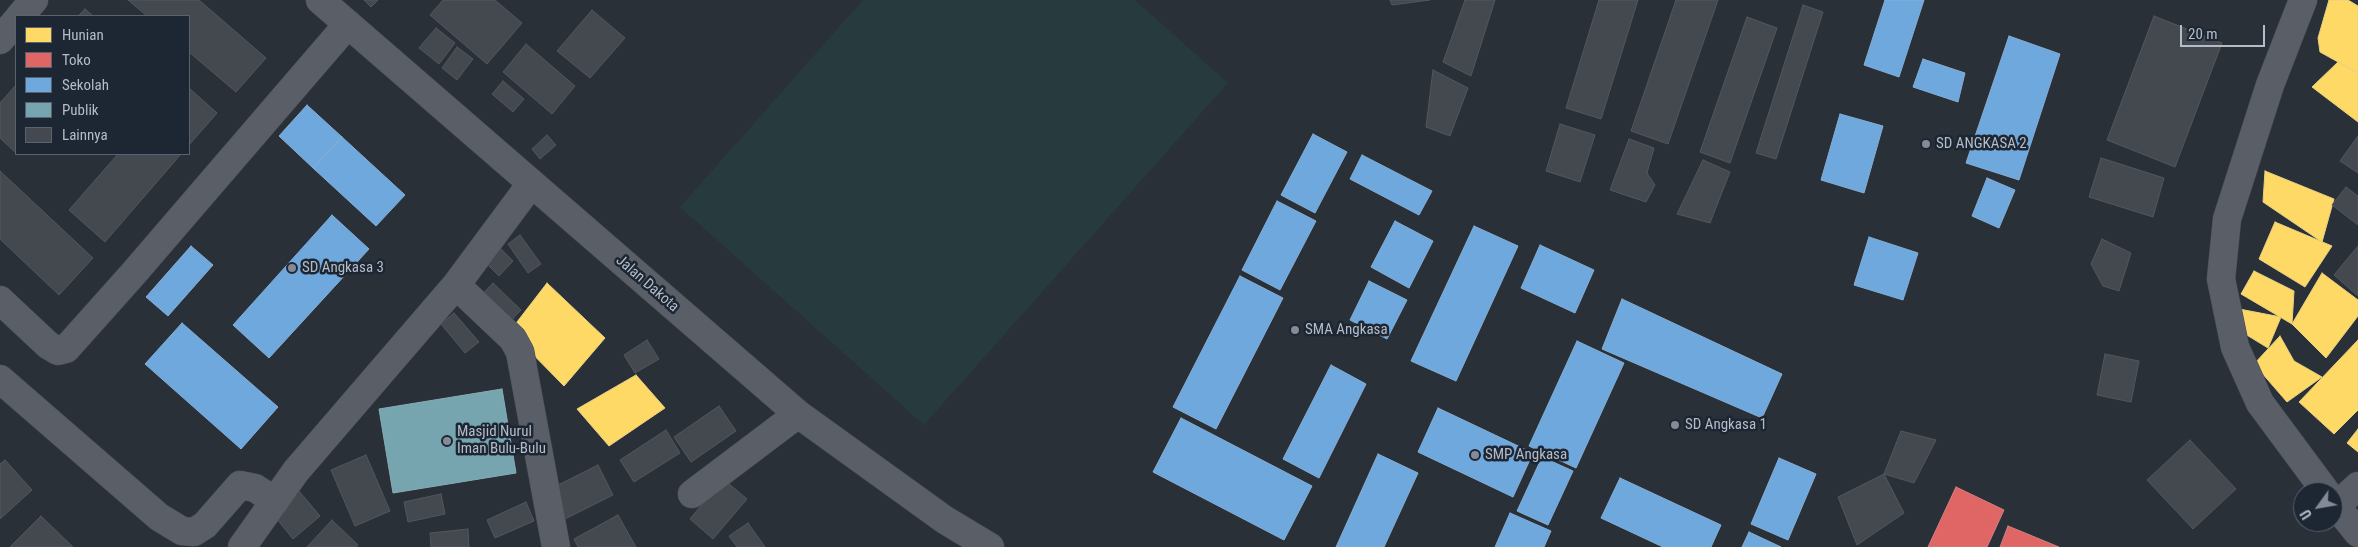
<!DOCTYPE html>
<html>
<head>
<meta charset="utf-8">
<style>
  body { margin:0 }
  #map { position:relative; width:2358px; height:547px; overflow:hidden; background:#2a3038; font-family:"Roboto Condensed",sans-serif }
  canvas { display:block }
  .legend { position:absolute; left:15px; top:15px; width:175px; height:140px; box-sizing:border-box; background:#1d2633; border:1px solid #59626f; margin:0; padding:6px 9px; list-style:none; font-size:15px; color:#b4bcc9 }
  .legend li { display:flex; align-items:center; gap:10px; height:25px }
  .legend b { width:25px; border:1px solid #59626f }
  .north { position:absolute; left:2293px; top:482px; width:50px; height:50px; box-sizing:border-box; background:#1d2633; border:1px solid #59626f; border-radius:50%; rotate:238deg; font-size:14px; font-weight:700; line-height:20px; text-align:center; color:#b4bcc9 }
  .north::after { content:''; display:block; margin:auto; width:18px; height:22px; background:#848b96; clip-path:polygon(50% 0,100% 100%,50% 72%,0 100%) }
  .scale { position:absolute; left:2180px; top:25px; width:85px; height:22px; box-sizing:border-box; border:2px solid #b4bcc9; border-top:0; padding-left:6px; font-size:15px; line-height:18px; white-space:nowrap; color:#b4bcc9; -webkit-text-stroke:4px #1d2633; paint-order:stroke }
</style>
</head>
<body>
<div id="map">
<canvas width="2358" height="547"></canvas>
<ul class="legend">
<li><b style="height:14px;background:#ffd966"></b>Hunian</li>
<li><b style="height:14px;background:#e06666"></b>Toko</li>
<li><b style="height:14px;background:#6fa8dc"></b>Sekolah</li>
<li><b style="height:14px;background:#76a5af"></b>Publik</li>
<li><b style="height:14px;background:#444950"></b>Lainnya</li>
</ul>
<div class="north">U</div>
<div class="scale">20 m</div>
</div>
<script>
const ctx = document.querySelector('canvas').getContext('2d');
ctx.lineJoin = 'round';
function paint(path, color) { ctx.fillStyle = color; ctx.fill(path, 'evenodd'); }
const shape = rows => new Path2D(rows.map(r => 'M' + r).join(''));
function trace(path, color, width, dash) { ctx.strokeStyle = color; ctx.lineWidth = width; ctx.lineCap = dash ? 'butt' : 'round'; ctx.setLineDash(dash || []); ctx.stroke(path); }
function drawText(font, color, halo, rows, align = 'center') {
  ctx.font = font + ' "Roboto Condensed",sans-serif'; ctx.lineWidth = 5; ctx.setLineDash([]); ctx.textBaseline = 'middle'; ctx.strokeStyle = halo; ctx.fillStyle = color; for (const [text, x, y, turn = 0] of rows) {
    ctx.save(); ctx.translate(x, y); ctx.rotate((+turn || 0) * Math.PI / 180); ctx.textAlign = isNaN(turn) ? turn : align; if (halo) ctx.strokeText(text, 0, 0); ctx.fillText(text, 0, 0); ctx.restore();
  }
}
const green = shape([
  [863,0,1135,0,1228,83,924,425,680,207]
]);
const homes = shape([
  [2329,0,2348,0,2358,6,2358,73,2320,52,2318,38,2329,0],
  [2338,62,2358,73,2358,122,2312,87,2338,62],
  [2265,171,2334,199,2322,242,2263,202,2265,171],
  [2275,222,2332,246,2305,287,2259,259,2275,222],
  [2254,271,2294,291,2292,324,2241,294,2254,271],
  [2322,273,2358,300,2358,316,2326,358,2292,324,2322,273],
  [547,283,605,338,564,386,510,331,547,283],
  [2234,308,2281,317,2268,348,2232,326,2234,308],
  [2280,336,2294,361,2322,377,2287,402,2254,364,2280,336],
  [2358,340,2358,410,2334,434,2299,402,2358,340],
  [636,375,665,408,609,446,577,409,636,375],
  [2358,429,2358,452,2347,443,2358,429]
]);
const shops = shape([
  [1956,487,2004,510,1987,547,1928,547,1956,487],
  [2008,526,2059,547,2000,547,2008,526]
]);
const schools = shape([
  [1885,0,1924,0,1899,77,1864,65,1885,0],
  [2009,36,2060,54,2019,180,1966,163,2009,36],
  [1923,59,1965,73,1958,102,1913,87,1923,59],
  [307,105,342,137,313,168,279,136,307,105],
  [1840,114,1883,126,1864,193,1821,180,1840,114],
  [1313,134,1347,152,1315,213,1281,195,1313,134],
  [342,137,405,195,376,226,313,168,342,137],
  [1362,155,1432,191,1419,215,1350,179,1362,155],
  [1987,178,2015,190,1999,228,1972,216,1987,178],
  [1277,201,1316,221,1280,290,1242,270,1277,201],
  [332,215,369,249,269,358,233,325,332,215],
  [1395,221,1433,241,1409,288,1371,267,1395,221],
  [1474,226,1518,246,1456,381,1411,361,1474,226],
  [1869,237,1918,253,1903,300,1854,285,1869,237],
  [1540,245,1594,270,1575,313,1521,288,1540,245],
  [191,246,213,265,168,316,146,297,191,246],
  [1240,276,1283,298,1216,429,1173,407,1240,276],
  [1369,281,1407,300,1387,339,1350,320,1369,281],
  [1622,299,1782,374,1762,418,1602,349,1622,299],
  [182,323,278,407,241,449,145,364,182,323],
  [1577,341,1624,363,1576,468,1529,446,1577,341],
  [1331,365,1366,384,1319,478,1283,459,1331,365],
  [1438,408,1533,453,1513,497,1418,452,1438,408],
  [1181,418,1312,486,1284,540,1153,472,1181,418],
  [1378,454,1418,473,1384,547,1336,547,1378,454],
  [1542,457,1573,471,1548,525,1517,511,1542,457],
  [1779,458,1816,474,1788,540,1751,524,1779,458],
  [1620,478,1721,525,1711,547,1663,547,1601,518,1620,478],
  [1510,513,1551,531,1544,547,1495,547,1510,513],
  [1749,532,1781,547,1742,547,1749,532]
]);
const public = shape([
  [502,389,516,473,393,493,379,409,502,389]
]);
const building = shape([
  [128,0,199,0,266,58,236,92,189,52,189,16,147,16,128,0],
  [364,0,378,0,371,7,364,0],
  [443,0,495,0,522,23,487,64,430,15,443,0],
  [1390,0,1430,0,1392,5,1390,0],
  [1465,0,1495,0,1471,76,1443,62,1465,0],
  [1599,0,1638,0,1601,119,1566,108,1599,0],
  [1676,0,1718,0,1668,144,1631,131,1676,0],
  [1803,5,1823,12,1776,159,1756,153,1803,5],
  [85,9,93,16,78,16,85,9],
  [592,10,625,38,590,78,557,51,592,10],
  [2154,16,2222,43,2175,167,2107,140,2154,16],
  [1747,17,1777,28,1730,163,1700,152,1747,17],
  [436,28,455,43,439,64,419,48,436,28],
  [526,44,575,86,552,114,503,72,526,44],
  [457,47,473,59,457,80,442,68,457,47],
  [1433,70,1468,88,1450,136,1426,127,1433,70],
  [503,81,524,99,513,112,492,94,503,81],
  [16,85,16,153,0,138,0,103,16,85],
  [189,88,217,113,189,145,189,88],
  [1560,124,1595,135,1580,182,1546,171,1560,124],
  [547,135,556,145,540,159,532,149,547,135],
  [2358,136,2358,173,2340,161,2358,136],
  [1629,139,1654,148,1647,173,1655,185,1646,202,1610,190,1629,139],
  [118,154,181,154,105,242,69,210,118,154],
  [2101,158,2164,178,2153,217,2089,197,2101,158],
  [1703,160,1730,172,1710,223,1677,214,1703,160],
  [0,171,93,258,59,295,0,239,0,171],
  [2346,187,2358,196,2358,225,2332,205,2346,187],
  [520,235,541,264,528,273,508,244,520,235],
  [2102,239,2131,253,2119,291,2103,286,2091,264,2102,239],
  [2358,246,2358,296,2334,275,2358,246],
  [500,248,513,261,499,276,486,263,500,248],
  [493,283,521,310,505,327,477,300,493,283],
  [454,313,479,342,465,353,441,324,454,313],
  [647,340,659,359,635,373,624,355,647,340],
  [2105,354,2139,361,2131,402,2097,395,2105,354],
  [719,406,736,431,691,462,674,437,719,406],
  [666,430,680,453,634,482,620,460,666,430],
  [1901,431,1936,440,1914,483,1884,474,1901,431],
  [2190,440,2236,489,2193,529,2147,480,2190,440],
  [366,455,390,511,355,526,331,470,366,455],
  [5,460,32,490,0,519,0,464,5,460],
  [598,465,613,495,563,520,548,490,598,465],
  [1884,474,1904,513,1857,545,1838,497,1884,474],
  [723,479,747,499,713,539,690,519,723,479],
  [299,491,320,516,293,539,272,513,299,491],
  [441,494,445,514,408,522,404,502,441,494],
  [526,502,534,521,495,538,487,520,526,502],
  [618,515,636,547,578,547,574,539,618,515],
  [41,516,73,547,10,547,41,516],
  [332,520,358,545,356,547,307,547,332,520],
  [748,523,765,547,737,547,729,536,748,523],
  [468,529,469,547,431,547,430,533,468,529]
]);
const minor = shape([
  [320,0,798,414,945,520,990,547],
  [2303,0,2270,85,2227,219,2221,279,2235,347,2260,403,2326,492],
  [20,16,34,0],
  [0,40,16,21],
  [456,285,513,339,520,352,556,547],
  [0,300,48,345,58,351,66,349,133,274,348,24],
  [0,379,159,517,182,531,194,532,205,525,240,485,255,488,275,501],
  [692,494,798,414],
  [2333,502,2358,533],
  [2336,506,2358,486],
  [242,547,296,471,456,285,531,184]
]);
const markers = [
  [1926,144,5,"#848b96"],
  [292,268,5,"#848b96"],
  [1295,330,5,"#848b96"],
  [1675,425,5,"#848b96"],
  [447,441,5,"#848b96"],
  [1475,455,5,"#848b96"]
];
const poiNames = [
  ["SD ANGKASA 2",1936,144],
  ["SD Angkasa 3",302,268],
  ["SMA Angkasa",1305,330],
  ["SD Angkasa 1",1685,425],
  ["Masjid Nurul",457,432],
  ["Iman Bulu-Bulu",457,449],
  ["SMP Angkasa",1485,455]
];
const streetNames = [
  ["Jalan Dakota",647,284,41]
];
paint(green, '#273a3e');
paint(homes, '#ffd966');
trace(homes, '#e8d084', 1);
paint(shops, '#e06666');
trace(shops, '#d38084', 1);
paint(schools, '#6fa8dc');
trace(schools, '#84aed6', 1);
paint(public, '#76a5af');
trace(public, '#89acb7', 1);
paint(building, '#444950');
trace(building, '#52575f', 1);
trace(minor, '#484c53', 29);
trace(minor, '#5a5e66', 28);
for (const [x, y, r, color] of markers) { const dot = new Path2D(); dot.arc(x, y, r, 0, 2 * Math.PI); ctx.fillStyle = color; ctx.fill(dot); trace(dot, '#1d2633', 2); }
drawText('15px', '#b4bcc9', '#1d2633', poiNames, 'left');
drawText('15px', '#b4bcc9', '#1d2633', streetNames);
</script>
</body>
</html>
